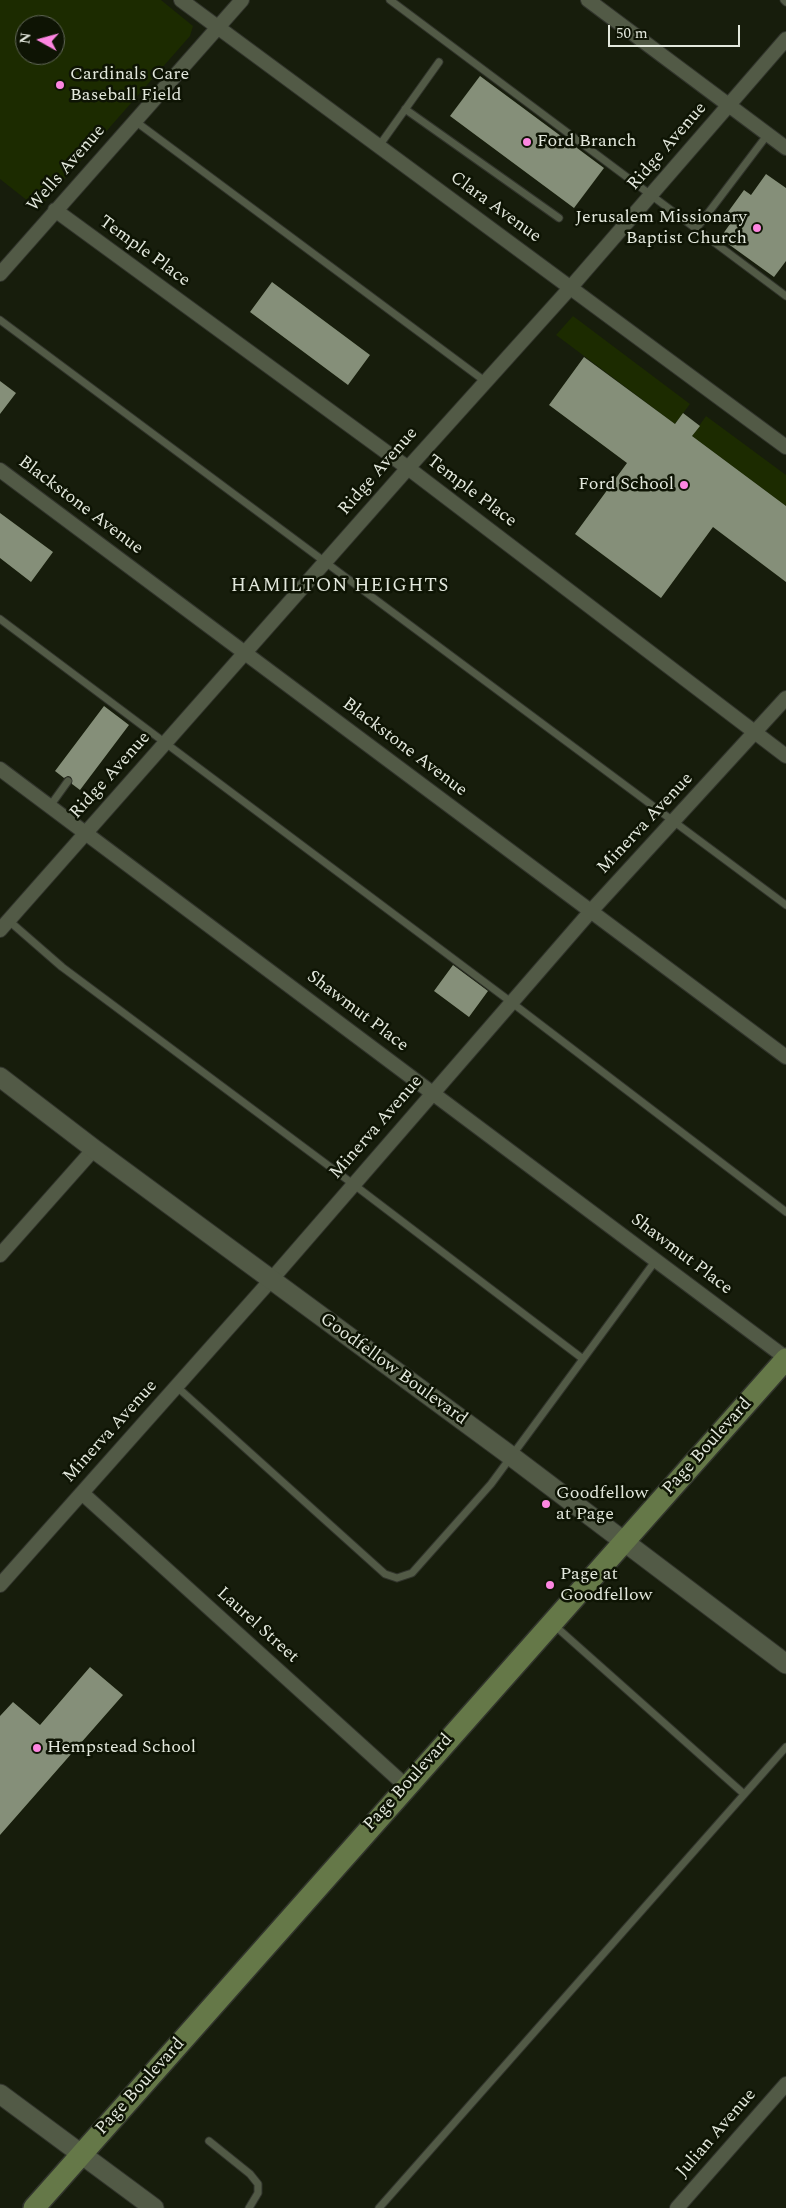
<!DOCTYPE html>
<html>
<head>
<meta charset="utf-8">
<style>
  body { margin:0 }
  #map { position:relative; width:786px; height:2208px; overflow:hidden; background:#171d0c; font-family:Spectral,serif }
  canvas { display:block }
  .north { position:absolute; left:15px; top:15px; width:50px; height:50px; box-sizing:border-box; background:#0e1404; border:1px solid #63695b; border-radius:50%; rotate:277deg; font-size:14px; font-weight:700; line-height:20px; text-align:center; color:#e3e8dd }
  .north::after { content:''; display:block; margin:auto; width:18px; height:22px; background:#fd86e1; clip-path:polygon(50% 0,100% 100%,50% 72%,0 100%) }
  .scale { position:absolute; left:608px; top:25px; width:132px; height:22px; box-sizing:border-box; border:2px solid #e3e8dd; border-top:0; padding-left:6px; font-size:15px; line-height:18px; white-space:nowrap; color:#e3e8dd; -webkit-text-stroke:4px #0e1404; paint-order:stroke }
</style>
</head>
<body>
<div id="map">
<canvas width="786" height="2208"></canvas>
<div class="north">N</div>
<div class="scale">50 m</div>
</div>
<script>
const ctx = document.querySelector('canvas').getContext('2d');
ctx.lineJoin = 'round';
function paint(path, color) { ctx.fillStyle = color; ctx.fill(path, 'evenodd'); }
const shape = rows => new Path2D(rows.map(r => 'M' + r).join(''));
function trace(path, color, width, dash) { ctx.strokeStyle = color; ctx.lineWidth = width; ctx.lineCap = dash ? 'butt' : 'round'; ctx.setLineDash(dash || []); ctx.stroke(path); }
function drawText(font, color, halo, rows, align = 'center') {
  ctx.font = font + ' Spectral,serif'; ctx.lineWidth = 5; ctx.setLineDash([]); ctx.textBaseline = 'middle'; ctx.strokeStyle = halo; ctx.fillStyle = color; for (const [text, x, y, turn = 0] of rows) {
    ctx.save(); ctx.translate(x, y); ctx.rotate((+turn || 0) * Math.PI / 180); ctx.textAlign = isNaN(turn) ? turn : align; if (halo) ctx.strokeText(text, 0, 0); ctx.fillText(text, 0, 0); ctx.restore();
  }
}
const green = shape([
  [0,0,161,0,193,26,190,36,38,209,0,179],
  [25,25,55,25,55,55,25,55],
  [573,316,690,404,675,424,556,335],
  [706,416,786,475,786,506,692,436]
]);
const building = shape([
  [480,76,604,168,574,208,450,116],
  [766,174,786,188,786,261,774,277,720,238,735,217,728,212,744,190,751,195],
  [272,282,370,355,348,385,250,312],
  [584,357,675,424,683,413,700,426,692,436,786,506,786,582,713,527,661,598,575,534,627,463,549,405],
  [0,381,16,393,0,414],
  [0,513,53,552,31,582,0,558],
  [104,706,129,725,80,790,72,784,71,777,68,776,64,778,55,771],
  [453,965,488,991,469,1017,434,991],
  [90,1667,123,1695,0,1835,0,1716,13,1702,40,1725]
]);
const lane = shape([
  [390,0,786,296],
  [784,0,786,2],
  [405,109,559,218],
  [135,121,486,382],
  [379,146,439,62],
  [696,229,768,134],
  [0,320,786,905],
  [0,619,511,1002,786,1212],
  [50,806,68,781],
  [8,920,62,967,353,1184,583,1359],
  [176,1386,385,1574,397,1578,412,1573,491,1484,656,1260],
  [554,1625,744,1794],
  [209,2141,250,2174,258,2184,258,2193,249,2208],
  [379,2208,786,1747]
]);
const street = shape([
  [181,0,786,447],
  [588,0,786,148],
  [55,210,408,468,786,756],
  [0,274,242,0],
  [0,470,786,1057],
  [0,769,786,1358],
  [0,930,408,468,571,287,786,39],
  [0,1255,94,1149],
  [82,1493,407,1787],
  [0,1585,271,1280,591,911,786,698],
  [677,2208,786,2084]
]);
const secondary = shape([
  [0,1077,94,1149,511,1456,786,1664],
  [0,2094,154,2208]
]);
const primary = shape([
  [34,2208,786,1359]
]);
const markers = [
  [60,85,5,"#fd86e1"],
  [527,142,5,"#fd86e1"],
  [757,228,5,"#fd86e1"],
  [684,485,5,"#fd86e1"],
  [546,1504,5,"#fd86e1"],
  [550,1585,5,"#fd86e1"],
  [37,1748,5,"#fd86e1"]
];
const poiNames = [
  ["Cardinals Care",70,75],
  ["Baseball Field",70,96],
  ["Ford Branch",537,142],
  ["Jerusalem Missionary",747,218,"right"],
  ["Baptist Church",747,239,"right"],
  ["Ford School",674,485,"right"],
  ["Goodfellow",556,1494],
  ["at Page",556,1515],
  ["Page at",560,1575],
  ["Goodfellow",560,1596],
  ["Hempstead School",47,1748]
];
const streetNames = [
  ["Ridge Avenue",668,147,-49],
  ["Wells Avenue",67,169,-49],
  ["Clara Avenue",495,208,36],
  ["Temple Place",144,252,36],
  ["Ridge Avenue",379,472,-49],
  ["Temple Place",471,492,37],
  ["Blackstone Avenue",80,506,37],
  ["Blackstone Avenue",404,748,37],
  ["Ridge Avenue",111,776,-48],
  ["Minerva Avenue",646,824,-47],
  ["Shawmut Place",357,1012,37],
  ["Minerva Avenue",377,1128,-49],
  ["Shawmut Place",681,1255,37],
  ["Goodfellow Boulevard",393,1370,36],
  ["Minerva Avenue",111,1432,-48],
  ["Page Boulevard",708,1447,-48],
  ["Laurel Street",257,1626,42],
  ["Page Boulevard",409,1783,-48],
  ["Page Boulevard",141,2087,-48],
  ["Julian Avenue",717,2134,-49]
];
const neighbourhoodNames = [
  ["HAMILTON HEIGHTS",340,587]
];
paint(green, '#1c2b00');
paint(building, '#858f79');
trace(lane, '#31342c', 9);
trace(street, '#31342c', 16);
trace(secondary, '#31342c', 21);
trace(primary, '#31342c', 24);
trace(lane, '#525a46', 7);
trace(street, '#525a46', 14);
trace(secondary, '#525a46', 19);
trace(primary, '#657848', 21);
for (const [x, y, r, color] of markers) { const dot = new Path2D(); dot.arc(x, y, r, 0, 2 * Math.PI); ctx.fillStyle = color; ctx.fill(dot); trace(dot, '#0e1404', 2); }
drawText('18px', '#e3e8dd', '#0e1404', poiNames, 'left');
drawText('18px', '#e3e8dd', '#0e1404', streetNames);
ctx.letterSpacing = '1px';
drawText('19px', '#e3e8dd', '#0e1404', neighbourhoodNames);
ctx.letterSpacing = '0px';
</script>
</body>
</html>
